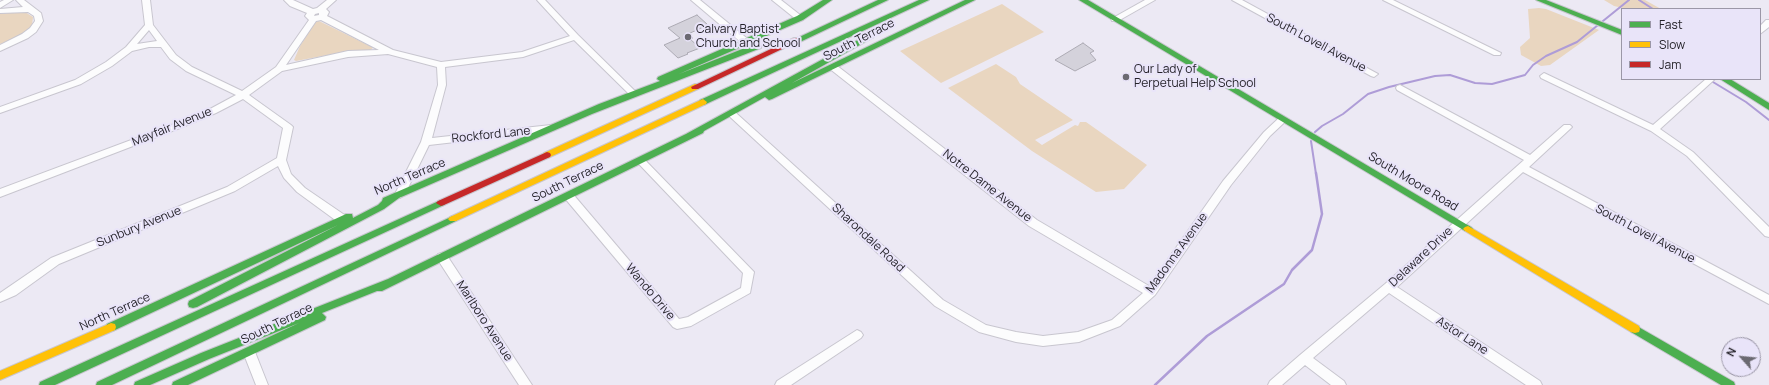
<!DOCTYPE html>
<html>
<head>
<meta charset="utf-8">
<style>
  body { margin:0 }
  #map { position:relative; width:1769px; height:385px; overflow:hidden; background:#ece9f4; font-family:Manrope,sans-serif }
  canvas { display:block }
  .legend { position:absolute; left:1621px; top:8px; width:140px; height:72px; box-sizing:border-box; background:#e9e4f9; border:1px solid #9b97a7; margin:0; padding:5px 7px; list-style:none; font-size:12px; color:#26242b }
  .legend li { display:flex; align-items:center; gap:8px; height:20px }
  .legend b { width:20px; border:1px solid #9b97a7 }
  .north { position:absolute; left:1721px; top:337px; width:40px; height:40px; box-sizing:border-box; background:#e9e4f9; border:1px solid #9b97a7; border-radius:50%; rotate:297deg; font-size:11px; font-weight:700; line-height:16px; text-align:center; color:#26242b }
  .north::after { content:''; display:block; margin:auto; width:14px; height:18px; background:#6b6971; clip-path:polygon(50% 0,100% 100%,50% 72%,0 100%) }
</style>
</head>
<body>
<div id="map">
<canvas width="1769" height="385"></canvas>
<ul class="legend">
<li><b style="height:5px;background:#4caf50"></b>Fast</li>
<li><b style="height:5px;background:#ffc107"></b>Slow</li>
<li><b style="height:5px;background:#c62828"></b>Jam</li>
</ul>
<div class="north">N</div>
</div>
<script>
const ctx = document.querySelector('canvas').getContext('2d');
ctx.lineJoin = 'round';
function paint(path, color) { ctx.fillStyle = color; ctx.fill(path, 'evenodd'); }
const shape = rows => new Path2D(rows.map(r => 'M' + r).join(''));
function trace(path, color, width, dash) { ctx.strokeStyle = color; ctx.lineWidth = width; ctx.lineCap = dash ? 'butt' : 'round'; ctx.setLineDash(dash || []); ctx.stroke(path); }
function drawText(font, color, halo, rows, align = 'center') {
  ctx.font = font + ' Manrope,sans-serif'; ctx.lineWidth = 4; ctx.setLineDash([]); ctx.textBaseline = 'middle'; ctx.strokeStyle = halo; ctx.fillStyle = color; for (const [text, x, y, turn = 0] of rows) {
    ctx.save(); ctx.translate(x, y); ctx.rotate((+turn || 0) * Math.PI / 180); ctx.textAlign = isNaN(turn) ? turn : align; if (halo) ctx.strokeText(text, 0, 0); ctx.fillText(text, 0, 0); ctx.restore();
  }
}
const green = shape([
  [1604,0,1645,0,1661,9,1627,9,1614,6],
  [1002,4,1044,32,941,83,900,51],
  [1539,8,1546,9,1599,30,1550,65,1541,66,1521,55,1520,47,1530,38,1528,9],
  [17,12,25,12,33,17,32,26,20,36,0,44,0,14],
  [319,21,370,46,373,48,370,50,349,51,296,61,294,60,300,46,315,22],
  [996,64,1016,77,1020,84,1073,120,1035,140,1042,145,1075,125,1078,126,1080,122,1086,122,1147,165,1124,189,1096,192,1032,151,948,88]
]);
const streamFar1 = shape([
  [1639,0,1653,9],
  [1708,79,1746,102,1769,120],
  [1315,132,1322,126,1343,114,1368,94,1389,87,1435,76,1450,75,1475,83,1492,84,1525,75,1533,65,1546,56,1577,42,1629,0],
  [1311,141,1316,174]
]);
const stream = shape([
  [1155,385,1207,336,1284,284,1292,270,1312,250,1322,214,1316,173]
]);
const building = shape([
  [697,15,708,25,688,34,693,38,690,39,700,48,687,53,688,54,678,58,664,45,680,38,668,28,697,15],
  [1083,43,1094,51,1090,53,1096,60,1075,71,1055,60,1083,43]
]);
const street = shape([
  [4,0,13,0,0,8,0,2,4,0],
  [16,0,24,0,41,13,43,21,36,32,28,38,0,51,0,45,22,34,30,28,35,21,34,16,28,12,0,13,0,9,23,7,16,0],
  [142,0,150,0,153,25,176,55,192,67,242,91,276,67,309,20,305,16,307,13,290,6,284,0,293,0,313,9,317,8,327,0,336,0,326,9,329,12,327,16,393,50,441,62,522,52,570,36,537,0,545,0,578,35,636,92,632,95,629,94,574,40,523,57,445,67,446,85,432,138,551,125,556,128,551,131,429,145,405,194,400,198,395,194,421,142,438,85,437,67,388,54,348,57,282,71,249,95,291,125,293,127,286,160,291,174,305,188,346,216,347,219,346,222,338,222,297,192,284,178,278,166,235,191,59,264,16,295,0,302,0,293,51,258,227,187,277,158,283,128,243,99,216,113,180,128,0,197,0,189,174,124,210,109,236,95,186,71,170,59,161,47,149,47,132,51,112,66,81,84,0,113,0,107,75,80,106,62,126,47,145,25,142,0],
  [319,13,319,15,314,16,315,14,319,13],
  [321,20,379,50,348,51,286,65,316,21,321,20],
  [149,30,157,41,137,44,149,30],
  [691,0,700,0,749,40,750,42,749,44,743,44,691,0],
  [772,0,781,0,804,18,803,20,797,20,772,0],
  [1145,0,1155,0,1118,21,1112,21,1111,19,1145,0],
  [1232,0,1242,0,1378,74,1374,77,1371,76,1232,0],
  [1383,0,1393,0,1501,53,1500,55,1494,55,1383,0],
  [1766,20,1769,20,1769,27,1760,34,1760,26,1766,20],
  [833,64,836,65,1037,220,1149,286,1223,181,1264,132,1280,117,1283,116,1288,119,1270,136,1231,185,1155,295,1120,326,1079,342,1043,346,1016,342,979,332,935,306,728,115,733,112,736,113,943,300,986,325,1016,332,1043,336,1078,332,1112,320,1143,293,1029,226,830,69,829,67,833,64],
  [1544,73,1653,125,1706,79,1715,79,1660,129,1693,152,1769,227,1769,237,1765,236,1687,156,1651,131,1541,78,1540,76,1544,73],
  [1400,85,1530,155,1564,125,1570,125,1572,127,1570,129,1529,167,1769,295,1769,304,1523,172,1397,287,1540,381,1542,385,1526,385,1389,293,1313,358,1344,381,1346,385,1331,385,1305,365,1282,385,1268,385,1270,381,1300,355,1385,284,1524,160,1397,90,1396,88,1397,86,1400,85],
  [640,157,643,158,754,272,750,293,691,326,677,329,673,327,563,196,568,192,572,193,679,319,688,317,741,288,743,273,637,162,635,160,640,157],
  [442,253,446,254,532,385,519,385,438,260,437,257,438,254,442,253],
  [857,330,861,332,863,335,861,338,791,385,775,385,777,381,857,330],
  [249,347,253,349,255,352,268,385,256,385,243,352,245,349,249,347]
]);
const fast = shape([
  [823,0,832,0,803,20,679,74,755,44,761,44,761,48,592,114,399,198,384,209,197,307,193,308,189,307,188,304,189,301,338,225,115,330,111,331,107,330,106,327,107,324,346,214,352,214,353,218,378,205,382,201,383,198,599,104,660,81,657,79,658,77,797,16,823,0],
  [878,0,888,0,800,42,794,42,793,40,878,0],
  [919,0,929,0,706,104,703,105,699,102,700,100,919,0],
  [965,0,975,0,772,99,769,100,765,97,704,131,703,133,382,291,377,291,322,313,326,317,325,320,188,385,172,385,173,382,299,323,209,359,150,385,134,385,135,382,201,353,388,279,686,134,867,35,873,35,874,37,792,83,965,0],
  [1079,0,1088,0,1471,227,1473,229,1471,231,1465,231,1079,0],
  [1536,0,1546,0,1622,30,1622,35,1536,0],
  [1720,79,1730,79,1769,103,1769,110,1720,79],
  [441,200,444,201,446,203,444,205,55,385,39,385,40,382,441,200],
  [453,216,456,217,458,219,456,221,112,385,96,385,97,382,453,216],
  [1635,325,1734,382,1735,385,1721,385,1631,332,1630,329,1631,326,1635,325]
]);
const slow = shape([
  [695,84,698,85,699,87,698,89,550,157,547,158,543,155,544,153,695,84],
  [703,99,707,102,706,104,456,221,450,221,448,219,450,217,703,99],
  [1468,226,1639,326,1640,329,1639,332,1635,333,1631,332,1465,231,1463,229,1465,227,1468,226],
  [111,323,115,324,116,327,115,330,0,380,0,371,111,323]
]);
const jam = shape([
  [794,38,800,38,801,40,698,89,692,89,691,87,794,38],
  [547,152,550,153,551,155,550,157,444,205,441,206,436,203,438,201,547,152]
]);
const markers = [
  [688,37,4,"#6b6971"],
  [1126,77,4,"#6b6971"]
];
const poiNames = [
  ["Calvary Baptist",696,30],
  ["Church and School",696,44],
  ["Our Lady of",1134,70],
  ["Perpetual Help School",1134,84]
];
const streetNames = [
  ["South Terrace",859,40,-27],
  ["South Lovell Avenue",1316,43,28],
  ["Mayfair Avenue",172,127,-22],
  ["Rockford Lane",491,135,-6],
  ["North Terrace",410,177,-23],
  ["South Terrace",568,182,-26],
  ["South Moore Road",1413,182,31],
  ["Notre Dame Avenue",987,186,38],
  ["Sunbury Avenue",139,227,-22],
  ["South Lovell Avenue",1645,234,28],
  ["Sharondale Road",868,238,43],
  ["Madonna Avenue",1177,253,-54],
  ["Delaware Drive",1421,257,-43],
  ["Wando Drive",650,292,50],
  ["North Terrace",115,312,-24],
  ["Marlboro Avenue",484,321,57],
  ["South Terrace",277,324,-26],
  ["Astor Lane",1462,336,33]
];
paint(green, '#e9d6c0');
trace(streamFar1, '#ae9cd7', 2);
trace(stream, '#ae9cd7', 2.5);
paint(building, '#d4d2db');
trace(building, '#acaab3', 1);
trace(street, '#c8c6cf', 2);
trace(fast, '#c8c6cf', 2);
trace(slow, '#c8c6cf', 2);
trace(jam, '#c8c6cf', 2);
paint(street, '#fcfcfd');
paint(fast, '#4caf50');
paint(slow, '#ffc107');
paint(jam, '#c62828');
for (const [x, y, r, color] of markers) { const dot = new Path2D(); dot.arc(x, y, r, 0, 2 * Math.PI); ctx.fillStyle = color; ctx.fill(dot); trace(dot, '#e9e4f9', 1.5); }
drawText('12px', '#26242b', '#e9e4f9', poiNames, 'left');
drawText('12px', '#26242b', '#e9e4f9', streetNames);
</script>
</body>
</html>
